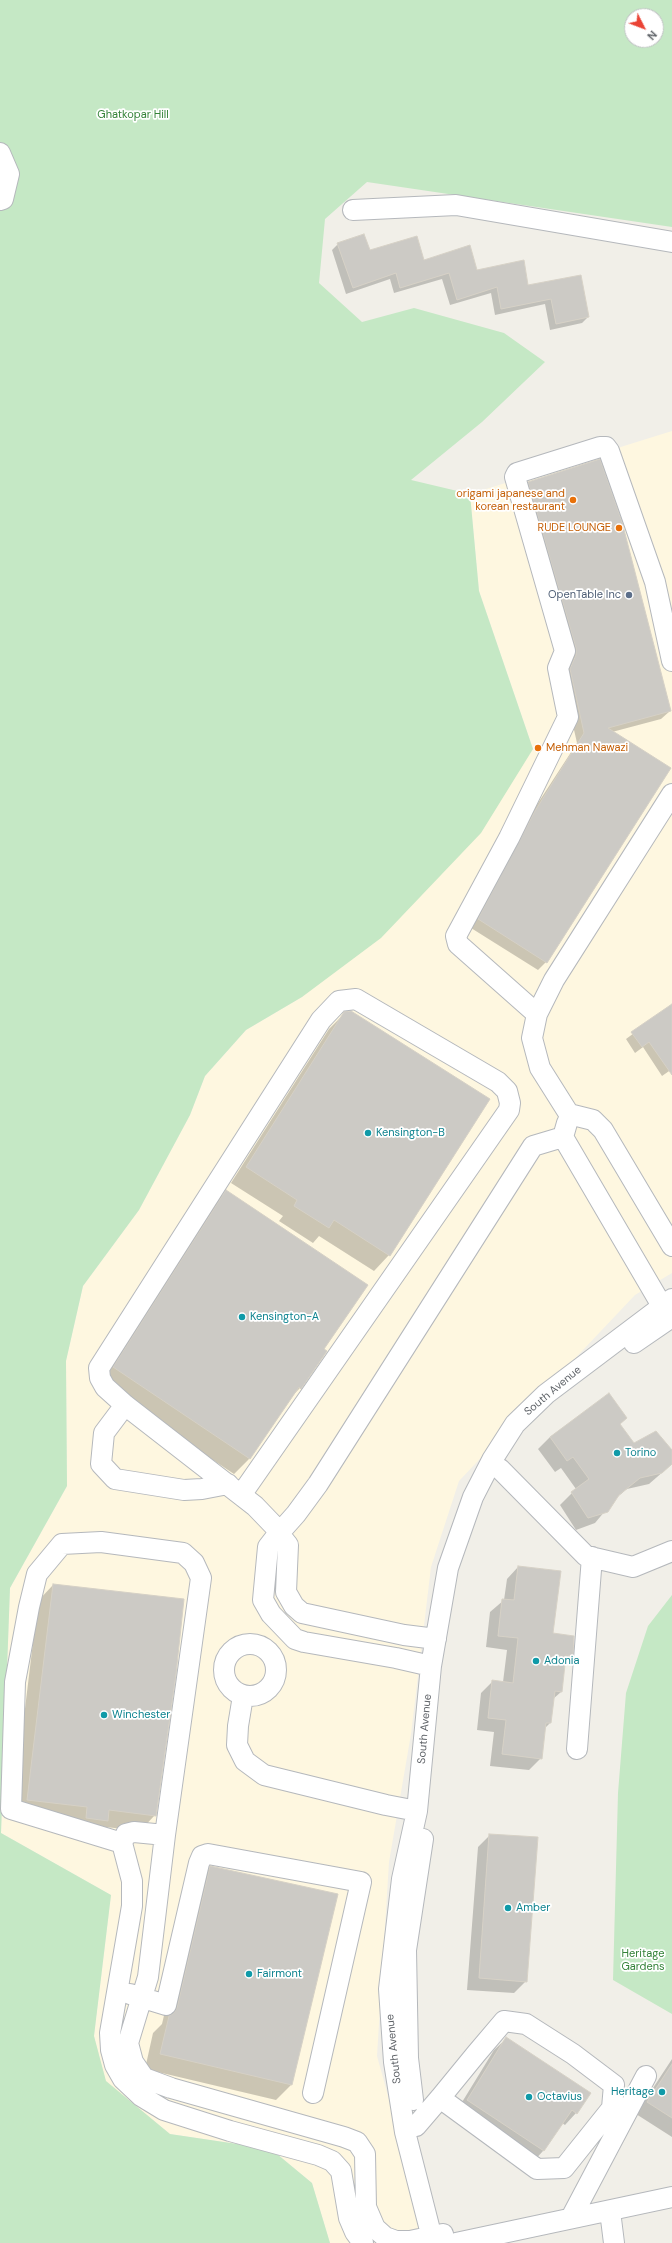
<!DOCTYPE html>
<html>
<head>
<meta charset="utf-8">
<style>
  body { margin:0 }
  #map { position:relative; width:672px; height:2243px; overflow:hidden; background:#f1efe8; font-family:"DM Sans",sans-serif }
  canvas { display:block }
  .north { position:absolute; left:624px; top:8px; width:40px; height:40px; box-sizing:border-box; background:#fff; border:1px solid #bfc1c3; border-radius:50%; rotate:132deg; font-size:11px; font-weight:700; line-height:16px; text-align:center; color:#5f6368 }
  .north::after { content:''; display:block; margin:auto; width:14px; height:18px; background:#ea4335; clip-path:polygon(50% 0,100% 100%,50% 72%,0 100%) }
</style>
</head>
<body>
<div id="map">
<canvas width="672" height="2243"></canvas>
<div class="north">N</div>
</div>
<script>
const ctx = document.querySelector('canvas').getContext('2d');
ctx.lineJoin = 'round';
function paint(path, color) { ctx.fillStyle = color; ctx.fill(path, 'evenodd'); }
const shape = rows => new Path2D(rows.map(r => 'M' + r).join(''));
function trace(path, color, width, dash) { ctx.strokeStyle = color; ctx.lineWidth = width; ctx.lineCap = dash ? 'butt' : 'round'; ctx.setLineDash(dash || []); ctx.stroke(path); }
function drawText(font, color, halo, rows, align = 'center') {
  ctx.font = font + ' "DM Sans",sans-serif'; ctx.lineWidth = 3.5; ctx.setLineDash([]); ctx.textBaseline = 'middle'; ctx.strokeStyle = halo; ctx.fillStyle = color; for (const [text, x, y, turn = 0] of rows) {
    ctx.save(); ctx.translate(x, y); ctx.rotate((+turn || 0) * Math.PI / 180); ctx.textAlign = isNaN(turn) ? turn : align; if (halo) ctx.strokeText(text, 0, 0); ctx.fillText(text, 0, 0); ctx.restore();
  }
}
const commercial = shape([
  [672,431,672,1273,635,1295,459,1481,431,1567,411,1734,389,1862,377,2056,401,2143,425,2243,330,2243,312,2183,271,2149,170,2134,106,2082,94,2036,111,1895,1,1833,10,1588,67,1486,66,1361,83,1286,139,1210,190,1115,205,1076,246,1030,302,997,533,749,479,591,470,494]
]);
const green = shape([
  [0,0,672,0,672,227,367,182,325,219,319,283,362,322,414,308,504,333,545,362,482,422,411,480,470,494,479,591,533,749,481,833,381,938,302,997,246,1030,205,1076,190,1115,139,1210,83,1286,66,1361,67,1486,10,1588,1,1833,111,1895,94,2036,106,2081,170,2134,271,2149,312,2183,330,2243,0,2243],
  [632,16,656,16,656,40,632,40],
  [672,1595,672,2014,613,1980,618,1793,626,1693,648,1626]
]);
const shadow = shape([
  [338,244,477,271,528,286,588,317,582,323,550,330,545,304,495,315,491,293,450,305,442,279,394,293,390,279,346,294,332,250],
  [529,482,670,711,661,719,612,732,546,962,538,970,471,928,527,820,577,743,520,491],
  [672,1005,672,1069,662,1076,643,1047,635,1053,626,1039],
  [345,1013,389,1255,374,1271,319,1236,313,1243,279,1221,283,1216,231,1183,329,1029],
  [227,1191,326,1352,300,1388,290,1398,249,1459,234,1474,98,1383,211,1206],
  [609,1394,626,1418,619,1425,634,1445,672,1451,672,1464,649,1484,627,1489,615,1499,595,1523,576,1530,560,1505,576,1489,561,1468,555,1472,538,1449,550,1437],
  [518,1567,552,1634,572,1655,564,1663,561,1692,553,1699,550,1723,544,1729,541,1758,529,1770,490,1766,494,1732,477,1730,481,1693,493,1681,503,1682,507,1650,486,1647,490,1612,504,1600,507,1579],
  [53,1585,155,1815,140,1831,12,1816,38,1601],
  [490,1835,526,1981,514,1993,467,1990,478,1847],
  [211,1867,292,2084,276,2100,145,2069,153,2033,162,2024,195,1883],
  [506,2039,576,2113,565,2125,562,2123,543,2151,532,2163,456,2112,494,2050],
  [672,2059,672,2137,636,2114]
]);
const building = shape([
  [364,234,370,250,417,236,424,260,470,245,477,270,524,260,528,285,581,275,589,317,556,324,551,299,501,309,497,287,457,300,449,273,400,288,396,273,353,288,337,243,364,234],
  [600,459,622,522,671,711,608,728,671,768,547,963,478,919,535,811,584,733,570,669,576,655,576,648,528,482,600,459],
  [672,1004,672,1075,649,1042,642,1047,631,1032,672,1004],
  [351,1011,490,1099,390,1256,334,1220,329,1228,294,1206,297,1200,246,1167,344,1012,351,1011],
  [226,1190,368,1285,324,1349,327,1351,301,1389,299,1387,250,1459,113,1367,226,1190],
  [609,1393,627,1418,620,1424,634,1443,656,1431,672,1450,672,1464,662,1473,640,1478,619,1495,608,1512,588,1518,571,1492,589,1479,573,1457,567,1461,550,1437,609,1393],
  [518,1566,561,1571,553,1633,574,1636,573,1656,566,1655,562,1692,555,1691,551,1723,546,1723,542,1759,502,1754,506,1720,488,1718,492,1680,513,1683,518,1638,498,1636,502,1599,514,1600,518,1566],
  [53,1584,184,1599,176,1674,156,1816,109,1810,108,1821,86,1818,87,1807,27,1800,53,1584],
  [489,1834,538,1837,527,1982,479,1978,489,1834],
  [210,1866,338,1894,292,2085,160,2054,169,2016,174,2013,177,2008,210,1866],
  [506,2037,591,2093,577,2114,572,2110,544,2151,467,2100,506,2037],
  [672,2064,672,2118,647,2102,672,2064]
]);
const minor = shape([
  [0,153,9,174,3,199,0,200],
  [353,210,456,205,672,242],
  [672,794,554,980,537,1014,532,1038,540,1068,569,1114,593,1120,603,1130,672,1246],
  [537,1014,458,944,456,936,509,838,568,717,558,668,565,651,515,477,517,473,600,447,606,447,609,451,655,582,672,661],
  [567,1123,563,1137,662,1306],
  [634,1343,672,1317],
  [125,1405,104,1433,101,1464,115,1479,184,1490,202,1489,228,1484],
  [500,1469,586,1556,633,1567,672,1551],
  [241,1495,509,1110,510,1103,507,1091,498,1082,356,999,339,1001,321,1020,99,1368,100,1378,105,1387,125,1405,255,1506,280,1532],
  [280,1538,280,1532,296,1514,318,1484,533,1146,563,1137],
  '224 1670a26 26 0 1 1 52 0a26 26 0 1 1-52 0Z',
  [431,1666,396,1658,304,1642,295,1639,271,1614,263,1600,268,1547,275,1538,280,1538,284,1540,288,1545,286,1592,294,1606,302,1613,404,1635,436,1639],
  [243,1696,238,1726,237,1745,245,1761,264,1775,386,1805,417,1811],
  [577,1749,592,1557],
  [165,1835,134,1832,126,1834,122,1843,132,1881,132,1906,110,2033,111,2050,115,2065,123,2079,141,2096,164,2110,230,2131,318,2155,332,2161,341,2171,349,2218,355,2232,363,2243],
  [122,1843,11,1809,15,1682,29,1607,37,1574,62,1544,101,1542,183,1553,194,1563,201,1578,165,1835,148,1977,128,2043,133,2062,144,2078,171,2088,344,2137,357,2142,365,2154,366,2207,375,2228,385,2237,396,2241,410,2241,443,2234],
  [130,1994,166,2005,199,1863,202,1856,208,1854,361,1882,313,2093],
  [413,2100,408,2058,406,1950,423,1839],
  [416,2126,440,2098,476,2054,504,2021,526,2024,573,2054,614,2085,612,2108,564,2168,537,2169,440,2098],
  [571,2218,646,2076],
  [611,2219,614,2243],
  [436,2243,432,2238,405,2132,394,2062,389,1989,402,1879,417,1811,431,1666,448,1568,473,1497,492,1460,515,1424,546,1394,672,1299],
  [456,2243,672,2197]
]);
const markers = [
  [573,500,4,"#e8710a"],
  [619,528,4,"#e8710a"],
  [629,595,4,"#5c6f8a"],
  [538,748,4,"#e8710a"],
  [368,1133,4,"#0f9aa8"],
  [242,1317,4,"#0f9aa8"],
  [617,1453,4,"#0f9aa8"],
  [536,1661,4,"#0f9aa8"],
  [104,1715,4,"#0f9aa8"],
  [508,1908,4,"#0f9aa8"],
  [249,1974,4,"#0f9aa8"],
  [662,2092,4,"#0f9aa8"],
  [529,2097,4,"#0f9aa8"]
];
const parkNames = [
  ["Ghatkopar Hill",133,115],
  ["Heritage",643,1954],
  ["Gardens",643,1967]
];
const foodNames = [
  ["origami japanese and",565,494],
  ["korean restaurant",565,507],
  ["RUDE LOUNGE",611,528],
  ["Mehman Nawazi",546,748,"left"]
];
const serviceNames = [
  ["OpenTable Inc",621,595]
];
const cultureNames = [
  ["Kensington-B",376,1133],
  ["Kensington-A",250,1317],
  ["Torino",625,1453],
  ["Adonia",544,1661],
  ["Winchester",112,1715],
  ["Amber",516,1908],
  ["Fairmont",257,1974],
  ["Heritage",654,2092,"right"],
  ["Octavius",537,2097]
];
const streetNames = [
  ["South Avenue",553,1391,-40],
  ["South Avenue",425,1729,-85],
  ["South Avenue",394,2049,-96]
];
paint(commercial, '#fef7e0');
paint(green, '#c5e8c5');
paint(shadow, '#0003');
paint(building, '#cccac5');
trace(building, '#d6d1c6', 1);
trace(minor, '#b5b8bc', 22);
trace(minor, '#fff', 20);
for (const [x, y, r, color] of markers) { const dot = new Path2D(); dot.arc(x, y, r, 0, 2 * Math.PI); ctx.fillStyle = color; ctx.fill(dot); trace(dot, '#fff', 1.5); }
drawText('11px', '#348238', '#fff', parkNames);
drawText('11px', '#c56008', '#fff', foodNames, 'right');
drawText('11px', '#4e5e75', '#fff', serviceNames, 'right');
drawText('11px', '#0d838f', '#fff', cultureNames, 'left');
drawText('11px', '#5f6368', '#fff', streetNames);
</script>
</body>
</html>
